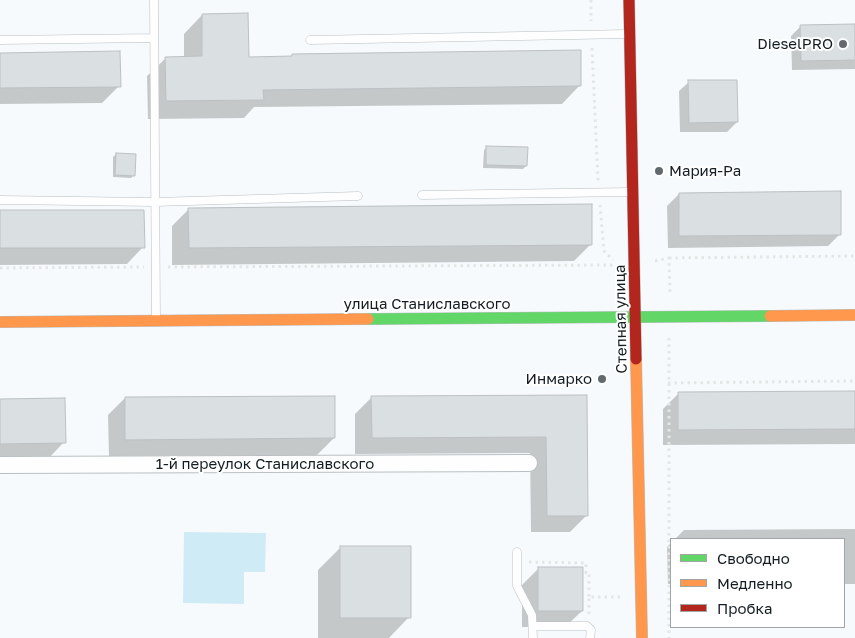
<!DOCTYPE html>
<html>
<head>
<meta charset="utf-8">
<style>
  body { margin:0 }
  #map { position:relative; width:855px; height:638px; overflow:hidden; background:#f7fafc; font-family:"Golos Text",sans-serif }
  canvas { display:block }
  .legend { position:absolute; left:670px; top:538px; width:175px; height:90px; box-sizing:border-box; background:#fff; border:1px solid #a1a5a6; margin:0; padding:6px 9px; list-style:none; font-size:15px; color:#141d21 }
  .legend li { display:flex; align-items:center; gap:10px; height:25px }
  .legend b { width:25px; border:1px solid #a1a5a6 }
</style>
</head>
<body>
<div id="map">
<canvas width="855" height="638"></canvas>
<ul class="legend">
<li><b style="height:6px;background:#63d668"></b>Свободно</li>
<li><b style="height:6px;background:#ff974d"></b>Медленно</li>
<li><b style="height:6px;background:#b3261e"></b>Пробка</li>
</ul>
</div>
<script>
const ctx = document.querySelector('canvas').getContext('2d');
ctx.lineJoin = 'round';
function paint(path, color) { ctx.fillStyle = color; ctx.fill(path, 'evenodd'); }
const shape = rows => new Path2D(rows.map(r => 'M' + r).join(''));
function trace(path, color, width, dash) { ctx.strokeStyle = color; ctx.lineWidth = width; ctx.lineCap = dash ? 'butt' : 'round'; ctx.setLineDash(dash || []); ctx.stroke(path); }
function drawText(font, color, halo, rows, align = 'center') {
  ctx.font = font + ' "Golos Text",sans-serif'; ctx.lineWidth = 4; ctx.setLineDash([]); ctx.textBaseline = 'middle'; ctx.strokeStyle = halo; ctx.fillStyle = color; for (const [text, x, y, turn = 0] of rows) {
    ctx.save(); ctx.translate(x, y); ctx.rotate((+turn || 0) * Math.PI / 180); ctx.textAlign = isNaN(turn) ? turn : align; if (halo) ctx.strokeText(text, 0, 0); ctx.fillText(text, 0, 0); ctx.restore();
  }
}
const green = shape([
  [184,532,266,533,265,572,244,572,244,604,183,603]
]);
const shadow = shape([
  [202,15,248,58,290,57,292,55,580,85,562,104,254,107,244,118,148,119,147,76,166,58,184,58,184,34],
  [855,25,855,69,792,70,791,36,801,26],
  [0,54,119,86,102,103,0,104],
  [689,82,737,122,727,132,680,132,679,91],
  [487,147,526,166,523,169,483,168,484,150],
  [116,154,134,175,131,178,113,177,113,157],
  [679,194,840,234,828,246,668,248,667,206],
  [189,209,591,244,574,261,172,265,172,226],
  [0,212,143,247,127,264,0,265],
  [855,392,855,444,663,445,663,409,679,393],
  [586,396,587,515,570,532,531,532,530,453,355,454,355,414,372,397],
  [125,398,334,438,317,455,109,456,108,415],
  [0,401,64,442,48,459,0,460],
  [855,529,855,584,844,584,844,539,675,539,684,530],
  [671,543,671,584,668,584,667,547],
  [341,547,409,617,389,638,318,638,318,570],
  [539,568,582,611,565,627,522,627,522,585]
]);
const building = shape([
  [248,13,249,57,292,56,292,54,581,50,581,86,263,90,264,100,166,101,165,57,202,56,202,14,248,13],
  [855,24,855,60,801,61,800,25,855,24],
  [120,51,121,87,0,88,0,53,120,51],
  [688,80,737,80,738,122,689,123,688,80],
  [486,146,528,147,527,166,486,165,486,146],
  [116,153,136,154,135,176,115,175,116,153],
  [841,191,841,235,679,236,679,193,841,191],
  [592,204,592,245,189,248,188,208,592,204],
  [0,210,144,210,145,248,0,248,0,210],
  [855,391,855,429,678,430,678,392,855,391],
  [587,395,588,516,547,516,546,437,372,438,371,396,587,395],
  [335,396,335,438,125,440,125,397,335,396],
  [65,398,66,443,0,444,0,399,65,398],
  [340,546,411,546,411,618,340,618,340,546],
  [538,567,583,567,583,611,538,611,538,567]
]);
const path = shape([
  [591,0,591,21],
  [592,48,598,181],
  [600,205,604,251,613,260],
  [669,258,855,256],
  [655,261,669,258,670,295],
  [168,267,614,265],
  [0,268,144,267],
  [669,338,669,638],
  [668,383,855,381],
  [529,562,586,563,586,573,589,573,589,597],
  [589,614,589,597,621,597]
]);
const lane = shape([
  [154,0,156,318],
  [0,40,154,38],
  [310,40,628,34],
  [422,195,630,192],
  [0,200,155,202,358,196],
  [517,552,517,586,532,615,533,638],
  [533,626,587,626,591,630,590,638]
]);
const street = shape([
  [0,465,529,463]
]);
const fast = shape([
  [368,319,770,316]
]);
const slow = shape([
  [770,316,855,315],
  [0,322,368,319],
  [636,359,642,638]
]);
const jam = shape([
  [629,0,636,359]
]);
const markers = [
  [843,44,5,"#636a6e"],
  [659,171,5,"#636a6e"],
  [602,379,5,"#636a6e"]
];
const poiNames = [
  ["DieselPRO",833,44],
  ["Мария-Ра",669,171,"left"],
  ["Инмарко",592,379]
];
const streetNames = [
  ["улица Станиславского",427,304],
  ["Степная улица",621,319,-91],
  ["1-й переулок Станиславского",265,464]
];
paint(green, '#cfebf6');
paint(shadow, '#0003');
paint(building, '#dae0e2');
trace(building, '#bac0c3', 1);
trace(lane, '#b9bfc2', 9);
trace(street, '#b9bfc2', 18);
trace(fast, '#b9bfc2', 12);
trace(slow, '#b9bfc2', 12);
trace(jam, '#b9bfc2', 12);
trace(path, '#e4e6e6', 3, [2.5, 4]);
trace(lane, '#fefeff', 8);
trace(street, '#fefeff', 16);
trace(fast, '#63d668', 11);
trace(slow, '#ff974d', 11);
trace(jam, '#b3261e', 11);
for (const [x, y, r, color] of markers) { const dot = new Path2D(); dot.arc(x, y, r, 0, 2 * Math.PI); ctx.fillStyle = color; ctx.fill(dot); trace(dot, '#fff', 2); }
drawText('15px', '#141d21', '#fff', poiNames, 'right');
drawText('15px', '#141d21', '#fff', streetNames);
</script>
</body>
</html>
